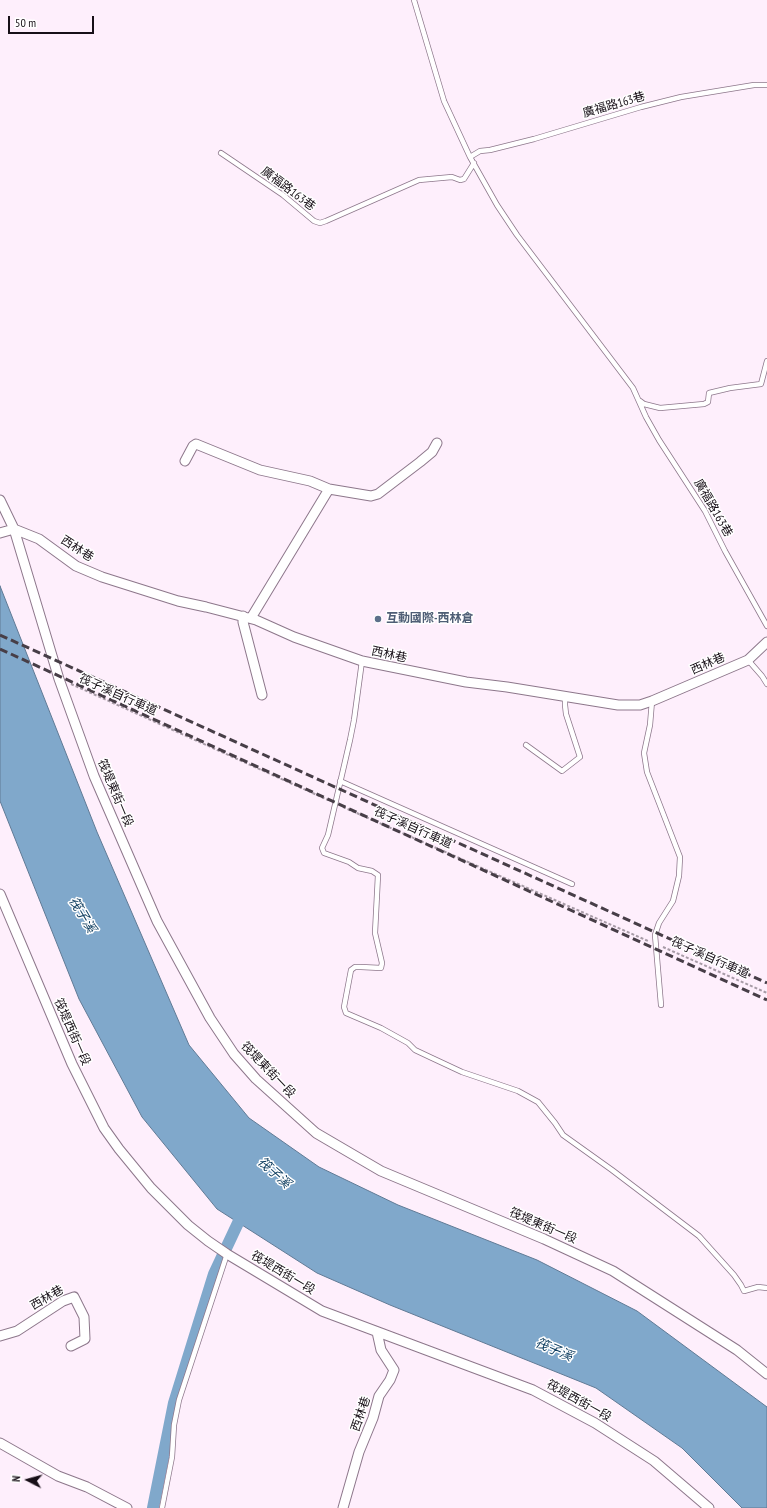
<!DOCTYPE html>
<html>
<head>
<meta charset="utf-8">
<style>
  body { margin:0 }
  #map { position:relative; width:767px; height:1508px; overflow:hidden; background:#feeffc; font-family:"PT Sans Narrow",sans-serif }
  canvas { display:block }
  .north { position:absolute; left:8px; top:1460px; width:40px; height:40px; -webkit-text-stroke:3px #fff; paint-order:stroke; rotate:276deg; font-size:11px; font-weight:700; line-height:16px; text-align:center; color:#170f17 }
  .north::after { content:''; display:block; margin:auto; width:14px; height:18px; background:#170f17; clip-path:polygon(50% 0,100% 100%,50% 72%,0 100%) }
  .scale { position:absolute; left:8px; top:16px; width:86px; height:18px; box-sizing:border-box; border:2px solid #170f17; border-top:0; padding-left:5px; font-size:12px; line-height:14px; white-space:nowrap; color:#170f17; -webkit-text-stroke:3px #fff; paint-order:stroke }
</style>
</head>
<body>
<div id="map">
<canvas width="767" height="1508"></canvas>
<div class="north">N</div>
<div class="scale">50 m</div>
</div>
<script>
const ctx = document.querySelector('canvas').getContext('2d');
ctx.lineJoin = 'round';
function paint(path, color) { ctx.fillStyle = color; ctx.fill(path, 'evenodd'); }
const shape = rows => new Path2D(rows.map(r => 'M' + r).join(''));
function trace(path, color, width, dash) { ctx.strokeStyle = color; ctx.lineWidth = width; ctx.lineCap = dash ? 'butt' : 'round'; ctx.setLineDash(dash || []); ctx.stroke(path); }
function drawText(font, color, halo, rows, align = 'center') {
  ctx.font = font + ' "PT Sans Narrow","Noto Sans TC",sans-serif'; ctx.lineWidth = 3; ctx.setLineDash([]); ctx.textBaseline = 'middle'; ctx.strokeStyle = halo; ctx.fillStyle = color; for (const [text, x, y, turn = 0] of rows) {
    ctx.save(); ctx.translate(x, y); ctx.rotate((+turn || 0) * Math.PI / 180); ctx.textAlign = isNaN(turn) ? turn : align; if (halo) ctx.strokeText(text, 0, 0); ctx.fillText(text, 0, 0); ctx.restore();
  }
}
const water = shape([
  [0,586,97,832,189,1045,249,1118,319,1167,398,1205,537,1260,637,1311,767,1407,767,1508,742,1508,682,1448,596,1388,390,1305,317,1273,217,1209,142,1117,79,999,0,801,0,586]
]);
const canal = shape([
  [153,1508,174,1403,214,1274,245,1208]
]);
const path = shape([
  [71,684,328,800],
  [343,807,648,941],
  [663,947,767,993]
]);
const lane = shape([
  [414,0,444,101,470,157,497,205,517,235,633,388,646,417,659,440,705,511,725,551,767,626],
  [221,153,283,195,314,221,320,223,326,221,419,180,452,177,460,180,464,179,474,163],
  [470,157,480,151,490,150,534,139,641,107,681,97,754,85,767,85],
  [640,401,644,404,660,408,704,404,708,402,709,393,730,388,761,384,767,361],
  [748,660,762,676,767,684],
  [362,661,354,720,350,740,328,835,322,848,324,853,349,862,358,868,372,871,378,875,375,933,382,963,381,968,361,967,355,967,351,970,344,1007,346,1013,381,1028,408,1043,415,1050,432,1058,462,1072,518,1091,538,1102,555,1123,563,1135,612,1170,699,1236,734,1275,741,1285,744,1291,758,1287,767,1288],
  [652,701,650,725,644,753,647,772,680,857,679,876,673,901,659,923,655,935,661,1005],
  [526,745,562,771,580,757,566,714,565,705,565,696],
  [340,781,572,884],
  [162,1508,172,1457,174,1425,179,1400,227,1254]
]);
const street = shape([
  [185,461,193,446,196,444,260,470,310,481,329,489,371,496,378,494,420,462,432,452,437,443],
  [0,500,14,529,59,679,94,776,157,921,210,1018,234,1054,256,1079,316,1133,381,1171,544,1239,613,1271,737,1350,767,1374],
  [14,529,39,539,76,566,102,577,178,601,206,607,256,620,294,637,362,661,466,682,507,687,618,705,640,705,652,701,748,660,767,642],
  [0,533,14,529],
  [243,616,243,622,262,695],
  [251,618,329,489],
  [0,894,72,1064,104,1128,119,1149,151,1188,188,1225,208,1241,227,1254,322,1311,533,1390,595,1423,654,1461,709,1508],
  [0,1336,17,1331,63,1301,74,1297,84,1317,85,1339,71,1346],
  [0,1443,58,1476,87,1487,127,1508],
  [343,1508,359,1452,373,1418,379,1396,390,1380,394,1370,381,1350,377,1332]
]);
const rail = shape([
  [0,635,767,983],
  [0,649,767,1000]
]);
const markers = [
  [378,619,4,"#5c6f8a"]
];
const streetNames = [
  ["廣福路163巷",614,105,-16],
  ["廣福路163巷",288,189,37],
  ["廣福路163巷",713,508,60],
  ["西林巷",77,549,33],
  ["西林巷",389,655,12],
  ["西林巷",708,664,-23],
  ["筏子溪自行車道",118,695,24],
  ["筏堤東街一段",115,793,67],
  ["筏子溪自行車道",413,828,24],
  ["筏子溪自行車道",710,958,24],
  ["筏堤西街一段",72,1032,66],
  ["筏堤東街一段",268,1070,46],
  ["筏堤東街一段",543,1226,23],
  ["筏堤西街一段",283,1273,31],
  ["西林巷",47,1298,-30],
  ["筏堤西街一段",579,1401,29],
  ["西林巷",361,1414,-71]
];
const serviceNames = [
  ["互動國際-西林倉",386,619]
];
const waterNames = [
  ["筏子溪",82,915,59],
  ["筏子溪",274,1173,42],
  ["筏子溪",554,1350,23]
];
paint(water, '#80a8cb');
trace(water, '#607a95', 1);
trace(canal, '#80a8cb', 12);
trace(lane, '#8d778b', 6);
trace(street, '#8d778b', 11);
trace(path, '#a79ba6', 2, [3, 2]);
trace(lane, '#fff', 4.5);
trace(street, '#fff', 9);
trace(rail, '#473e47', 3, [8, 4]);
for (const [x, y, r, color] of markers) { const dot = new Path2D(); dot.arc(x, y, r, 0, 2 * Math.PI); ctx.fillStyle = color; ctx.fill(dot); trace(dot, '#fff', 1.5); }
drawText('12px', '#170f17', '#fff', streetNames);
drawText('bold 12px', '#4e5e75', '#fff', serviceNames, 'left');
drawText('italic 13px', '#0f3e60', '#fff', waterNames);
</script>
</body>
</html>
